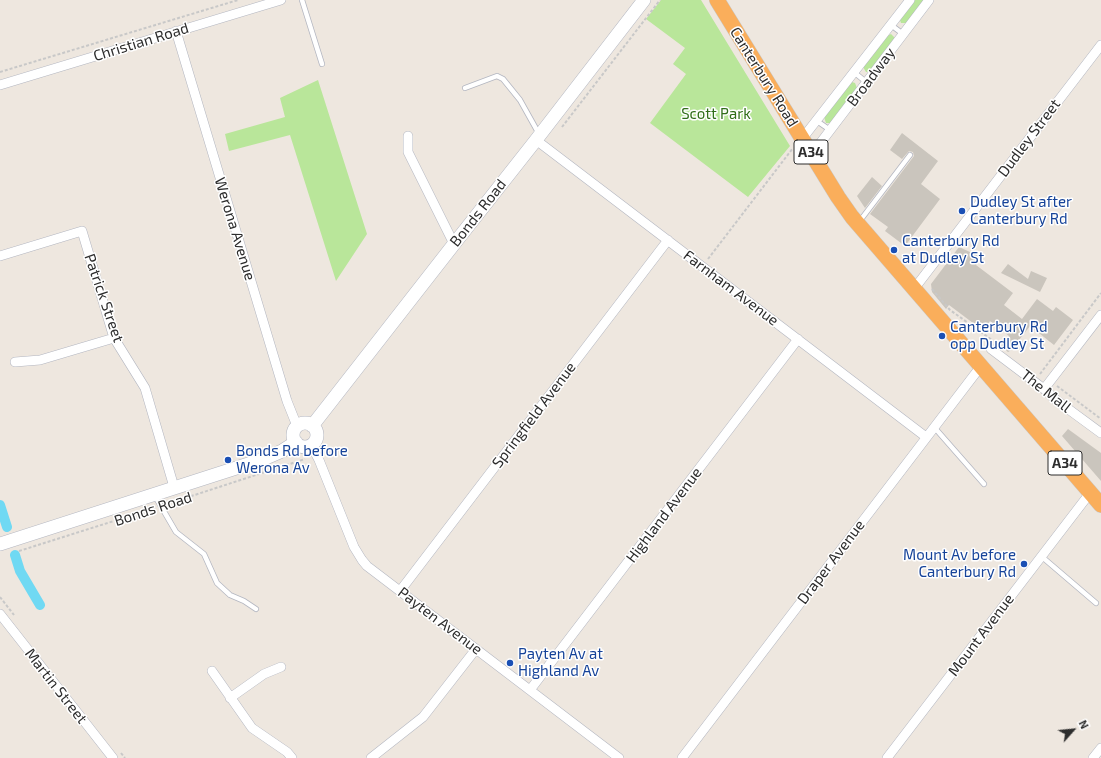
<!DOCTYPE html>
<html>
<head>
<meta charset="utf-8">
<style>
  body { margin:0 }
  #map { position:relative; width:1101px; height:758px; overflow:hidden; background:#eee7df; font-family:"Exo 2",sans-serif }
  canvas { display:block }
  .north { position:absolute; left:1053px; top:710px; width:40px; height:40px; -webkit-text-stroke:3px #fff; paint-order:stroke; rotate:63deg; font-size:11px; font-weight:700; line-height:16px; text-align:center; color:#2d2d2d }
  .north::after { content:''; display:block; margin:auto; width:14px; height:18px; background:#2d2d2d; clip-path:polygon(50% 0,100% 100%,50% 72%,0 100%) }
</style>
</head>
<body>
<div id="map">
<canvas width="1101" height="758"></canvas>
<div class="north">N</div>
</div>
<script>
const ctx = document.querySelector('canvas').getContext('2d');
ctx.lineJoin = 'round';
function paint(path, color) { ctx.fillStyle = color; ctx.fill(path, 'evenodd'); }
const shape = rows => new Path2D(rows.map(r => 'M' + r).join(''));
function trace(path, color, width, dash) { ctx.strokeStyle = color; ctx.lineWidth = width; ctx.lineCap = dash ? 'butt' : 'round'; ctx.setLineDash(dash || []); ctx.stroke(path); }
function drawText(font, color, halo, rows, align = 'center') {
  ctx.font = font + ' "Exo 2",sans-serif'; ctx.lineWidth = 3; ctx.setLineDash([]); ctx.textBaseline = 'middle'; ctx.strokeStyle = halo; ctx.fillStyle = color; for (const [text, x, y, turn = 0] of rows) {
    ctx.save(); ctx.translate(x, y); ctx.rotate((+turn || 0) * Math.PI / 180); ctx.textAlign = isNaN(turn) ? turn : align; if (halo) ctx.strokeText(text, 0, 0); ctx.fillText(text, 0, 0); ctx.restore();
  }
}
const green = shape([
  [661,0,701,0,790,146,748,197,650,123,686,74,673,64,685,48,646,19],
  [914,0,925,0,907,23,901,23,900,20],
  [891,34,895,38,869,72,866,72,863,67,887,36],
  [318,80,367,234,336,281,290,135,229,151,225,134,285,117,280,98],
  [852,82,855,83,857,88,831,123,826,123,824,117]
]);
const canal = shape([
  [0,505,7,527],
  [15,555,20,571,40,605]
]);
const building = shape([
  [902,133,938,161,921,184,940,199,905,246,885,231,888,227,870,214,914,156,913,152,909,151,902,159,890,150],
  [872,177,882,186,865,208,857,196],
  [959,247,981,257,976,265,1013,293,1004,305,1022,319,1037,299,1053,311,1056,307,1073,320,1054,345,1030,326,1019,340,1017,347,1008,352,1001,346,1009,336,990,321,984,329,978,325,977,326,949,305,946,309,932,292,931,284],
  [1008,264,1028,279,1031,271,1047,278,1040,292,1001,273],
  [1068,429,1101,453,1101,481,1062,436]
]);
const path = shape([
  [0,72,238,0],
  [562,127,660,0],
  [708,259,793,148],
  [932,289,950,310,992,340],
  [1040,374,1101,293],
  [1057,386,1101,419],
  [167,504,305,459],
  [19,551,155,508],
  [0,597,14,615],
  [121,753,125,758]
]);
const service = shape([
  [302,0,322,64],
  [891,25,903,34],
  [855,73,866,82],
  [465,88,497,76,503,79,520,100,539,134],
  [817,121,830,130],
  [859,222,910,155],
  [934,427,984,484],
  [155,496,176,532,204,554,217,583,230,595,244,601,256,609],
  [1041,556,1096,603]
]);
const minor = shape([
  [176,31,287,401,297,426],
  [0,85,281,0],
  [408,136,408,152,454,244],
  [802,139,910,0],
  [536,140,926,437],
  [812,154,929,0],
  [0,256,82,231,114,338,145,388,174,487],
  [914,289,1101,45],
  [991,349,1044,389,1056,400,1101,433],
  [15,362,40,360,114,338],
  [1044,389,1101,315],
  [311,445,319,460,354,547,362,560,367,566,619,758],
  [400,591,668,240],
  [0,614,113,758],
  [212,671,252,728,287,752,292,758],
  [530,690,798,339],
  [230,698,264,674,281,667],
  [371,758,423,717,476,649],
  [682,758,981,366],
  [887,758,1090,493],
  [1093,758,1101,748]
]);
const secondary = shape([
  '293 435a12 12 0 1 1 24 0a12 12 0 1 1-24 0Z',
  [312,426,454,244,536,140,644,0],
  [0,544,261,460,282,451,296,442]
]);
const trunk = shape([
  [717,0,838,197,852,217,1101,505]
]);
const markers = [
  [962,211,4,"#1a4fb4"],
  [894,250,4,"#1a4fb4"],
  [942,336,4,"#1a4fb4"],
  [228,460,4,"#1a4fb4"],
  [1024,564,4,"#1a4fb4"],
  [510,663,4,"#1a4fb4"]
];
const shields = [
  [811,152,34],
  [1065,463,34]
];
const shieldNames = [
  ["A34",811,152],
  ["A34",1065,463]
];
const streetNames = [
  ["Christian Road",141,42,-17],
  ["Canterbury Road",764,77,58],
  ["Broadway",871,77,-53],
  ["Dudley Street",1029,138,-53],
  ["Bonds Road",478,213,-52],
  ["Werona Avenue",235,229,73],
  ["Farnham Avenue",731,288,37],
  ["Patrick Street",104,298,71],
  ["The Mall",1046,391,38],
  ["Springfield Avenue",534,415,-53],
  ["Bonds Road",153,509,-18],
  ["Highland Avenue",664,515,-53],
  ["Draper Avenue",831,562,-53],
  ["Payten Avenue",440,621,37],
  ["Mount Avenue",981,635,-53],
  ["Martin Street",56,686,52]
];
const parkNames = [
  ["Scott Park",716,114]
];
const transitNames = [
  ["Dudley St after",970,202],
  ["Canterbury Rd",970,219],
  ["Canterbury Rd",902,241],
  ["at Dudley St",902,258],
  ["Canterbury Rd",950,327],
  ["opp Dudley St",950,344],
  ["Bonds Rd before",236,451],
  ["Werona Av",236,468],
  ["Mount Av before",1016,555,"right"],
  ["Canterbury Rd",1016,572,"right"],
  ["Payten Av at",518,654],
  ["Highland Av",518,671]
];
paint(green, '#b9e69a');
trace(canal, '#70d9f3', 10);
paint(building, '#cac5bd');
trace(service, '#b3b6c0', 6);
trace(minor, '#b3b6c0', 10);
trace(secondary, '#b3b6c0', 14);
trace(trunk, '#c8c8c8', 16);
trace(path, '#c8c8c8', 2, [3, 2]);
trace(service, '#fff', 4.5);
trace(minor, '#fff', 9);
trace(secondary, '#fff', 13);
trace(trunk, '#faae5b', 15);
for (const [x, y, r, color] of markers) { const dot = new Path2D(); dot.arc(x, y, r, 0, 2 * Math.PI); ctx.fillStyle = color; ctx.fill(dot); trace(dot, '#fff', 1.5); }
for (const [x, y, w] of shields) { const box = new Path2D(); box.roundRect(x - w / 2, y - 12, w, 24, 3); ctx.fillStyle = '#fff'; ctx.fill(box); trace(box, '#2d2d2d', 1); }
drawText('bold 14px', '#2d2d2d', null, shieldNames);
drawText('15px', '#2d2d2d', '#fff', streetNames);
drawText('15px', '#306e19', '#fff', parkNames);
drawText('15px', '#164399', '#fff', transitNames, 'left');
</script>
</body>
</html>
